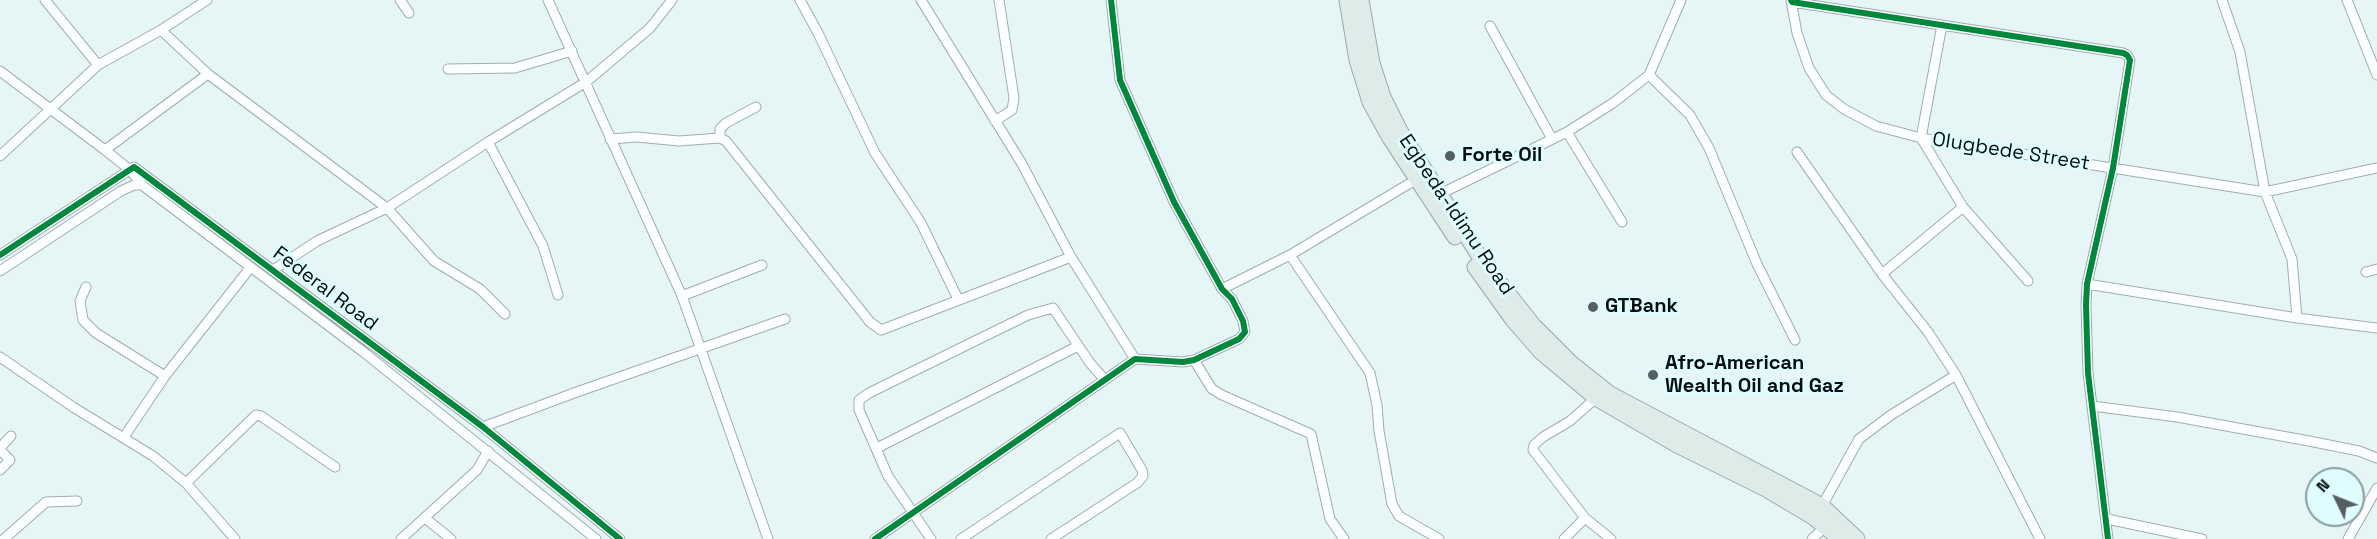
<!DOCTYPE html>
<html>
<head>
<meta charset="utf-8">
<style>
  body { margin:0 }
  #map { position:relative; width:2377px; height:539px; overflow:hidden; background:#e6f6f7; font-family:"Space Grotesk",sans-serif }
  canvas { display:block }
  .north { position:absolute; left:2305px; top:467px; width:60px; height:60px; box-sizing:border-box; background:#dffcfe; border:2px solid #889d9e; border-radius:50%; rotate:313deg; font-size:16px; font-weight:700; line-height:24px; text-align:center; color:#050e0f }
  .north::after { content:''; display:block; margin:auto; width:21px; height:27px; background:#545f60; clip-path:polygon(50% 0,100% 100%,50% 72%,0 100%) }
</style>
</head>
<body>
<div id="map">
<canvas width="2377" height="539"></canvas>
<div class="north">N</div>
</div>
<script>
const ctx = document.querySelector('canvas').getContext('2d');
ctx.lineJoin = 'round';
const shape = rows => new Path2D(rows.map(r => 'M' + r).join(''));
function trace(path, color, width, dash) { ctx.strokeStyle = color; ctx.lineWidth = width; ctx.lineCap = dash ? 'butt' : 'round'; ctx.setLineDash(dash || []); ctx.stroke(path); }
function drawText(font, color, halo, rows, align = 'center') {
  ctx.font = font + ' "Space Grotesk",sans-serif'; ctx.lineWidth = 6; ctx.setLineDash([]); ctx.textBaseline = 'middle'; ctx.strokeStyle = halo; ctx.fillStyle = color; for (const [text, x, y, turn = 0] of rows) {
    ctx.save(); ctx.translate(x, y); ctx.rotate((+turn || 0) * Math.PI / 180); ctx.textAlign = isNaN(turn) ? turn : align; if (halo) ctx.strokeText(text, 0, 0); ctx.fillText(text, 0, 0); ctx.restore();
  }
}
const street = shape([
  [45,0,98,65],
  [400,0,409,13],
  [548,0,682,296,768,539],
  [800,0,818,33,875,153,921,223,958,299],
  [921,0,1022,164,1071,257,1135,359],
  [1791,0,1797,33,1809,68,1826,95,1844,109,1876,126,1921,138,2265,192,2377,168],
  [2222,0,2240,52,2265,192,2292,259,2297,318],
  [2347,0,2377,75],
  [1792,2,2123,53,2127,55,2130,60,2113,168,2087,284,2086,305,2088,373,2108,539],
  [1942,25,1921,138,1963,207,2028,281],
  [1490,26,1552,139],
  [161,30,208,74,387,208,434,261,480,289,505,314],
  [448,69,515,68,572,51],
  [0,71,105,150,130,170,142,185,366,354,596,539],
  [1649,75,1690,115,1709,148,1757,264,1795,340],
  [995,121,1012,110,1014,98,999,0],
  [1567,132,1622,222],
  [720,138,720,129,726,123,756,107],
  [610,139,637,137,679,141,720,138,726,141,870,322,881,330,1071,257],
  [488,142,543,246,558,295],
  [105,150,208,74],
  [1797,152,1882,274,1928,332,1956,375,2040,539],
  [0,156,98,65,161,30,207,0],
  [1440,194,1567,132,1613,103,1649,75,1681,0],
  [0,255,134,167,483,427,620,539],
  [1290,255,1370,373,1377,405,1379,431,1392,504,1399,516,1439,539],
  [273,270,317,241,387,208,488,142,586,82,650,28,672,0],
  [0,271,121,191,134,185,142,185],
  [2366,272,2377,269],
  [1882,274,1963,207],
  [2087,284,2297,318,2377,328],
  [86,287,80,301,83,320,96,333,165,376],
  [1222,289,1290,255,1417,179],
  [682,296,762,265],
  [0,357,73,407,153,456,186,483,235,539],
  [1194,360,1212,389,1222,395,1311,434,1330,519,1344,539],
  [1596,398,1570,421,1543,437,1534,445,1533,450,1585,518,1611,539],
  [2092,406,2177,417,2309,441,2359,451,2377,458],
  [483,427,574,393,785,319],
  [124,437,165,376,250,268],
  [0,448,11,436],
  [877,448,1078,346],
  [0,450,10,460,0,470],
  [186,483,256,415,261,416,335,467],
  [1822,506,1859,439,1891,415,1956,375],
  [425,518,451,539],
  [2107,519,2202,539],
  [4,539,46,502,77,501],
  [401,539,477,470,488,451],
  [875,539,1135,359,1183,362,1194,360,1239,339,1245,332,1243,321,1232,299,1222,289,1174,202,1120,80,1111,0],
  [931,539,888,476,859,410,859,400,869,393,1028,315,1053,308,1090,363,1105,380],
  [961,539,1120,433,1142,470,1143,476,1137,483,1051,539],
  [1564,539,1585,518],
  [1812,539,1826,526],
  [2348,539,2377,488]
]);
const primary = shape([
  [1347,0,1357,60,1370,102,1390,138,1455,237],
  [1361,0,1372,63,1383,97,1400,131,1483,262,1533,325,1572,364,1610,394,1822,506,1857,539],
  [1475,267,1513,320,1541,352,1596,398,1677,445,1766,489,1813,517,1840,539]
]);
const cycleway = shape([
  [1791,0,1792,2,2123,53,2127,55,2130,60,2113,168,2087,284,2086,305,2088,373,2108,539],
  [0,255,134,167,483,427,620,539],
  [875,539,1135,359,1183,362,1194,360,1239,339,1245,332,1243,321,1232,299,1222,289,1174,202,1120,80,1111,0]
]);
const markers = [
  [1450,156,6,"#545f60"],
  [1593,307,6,"#545f60"],
  [1653,375,6,"#545f60"]
];
const streetNames = [
  ["Olugbede Street",2011,152,9],
  ["Egbeda-Idimu Road",1456,215,56],
  ["Federal Road",325,289,37]
];
const poiNames = [
  ["Forte Oil",1462,156],
  ["GTBank",1605,307],
  ["Afro-American",1665,364],
  ["Wealth Oil and Gaz",1665,387]
];
trace(street, '#a1adae', 11);
trace(primary, '#94aba8', 17);
trace(street, '#fbfefe', 9);
trace(primary, '#dfebe9', 15);
trace(cycleway, '#00873e', 6);
for (const [x, y, r, color] of markers) { const dot = new Path2D(); dot.arc(x, y, r, 0, 2 * Math.PI); ctx.fillStyle = color; ctx.fill(dot); trace(dot, '#dffcfe', 2); }
drawText('20px', '#050e0f', '#dffcfe', streetNames);
drawText('bold 20px', '#050e0f', '#dffcfe', poiNames, 'left');
</script>
</body>
</html>
